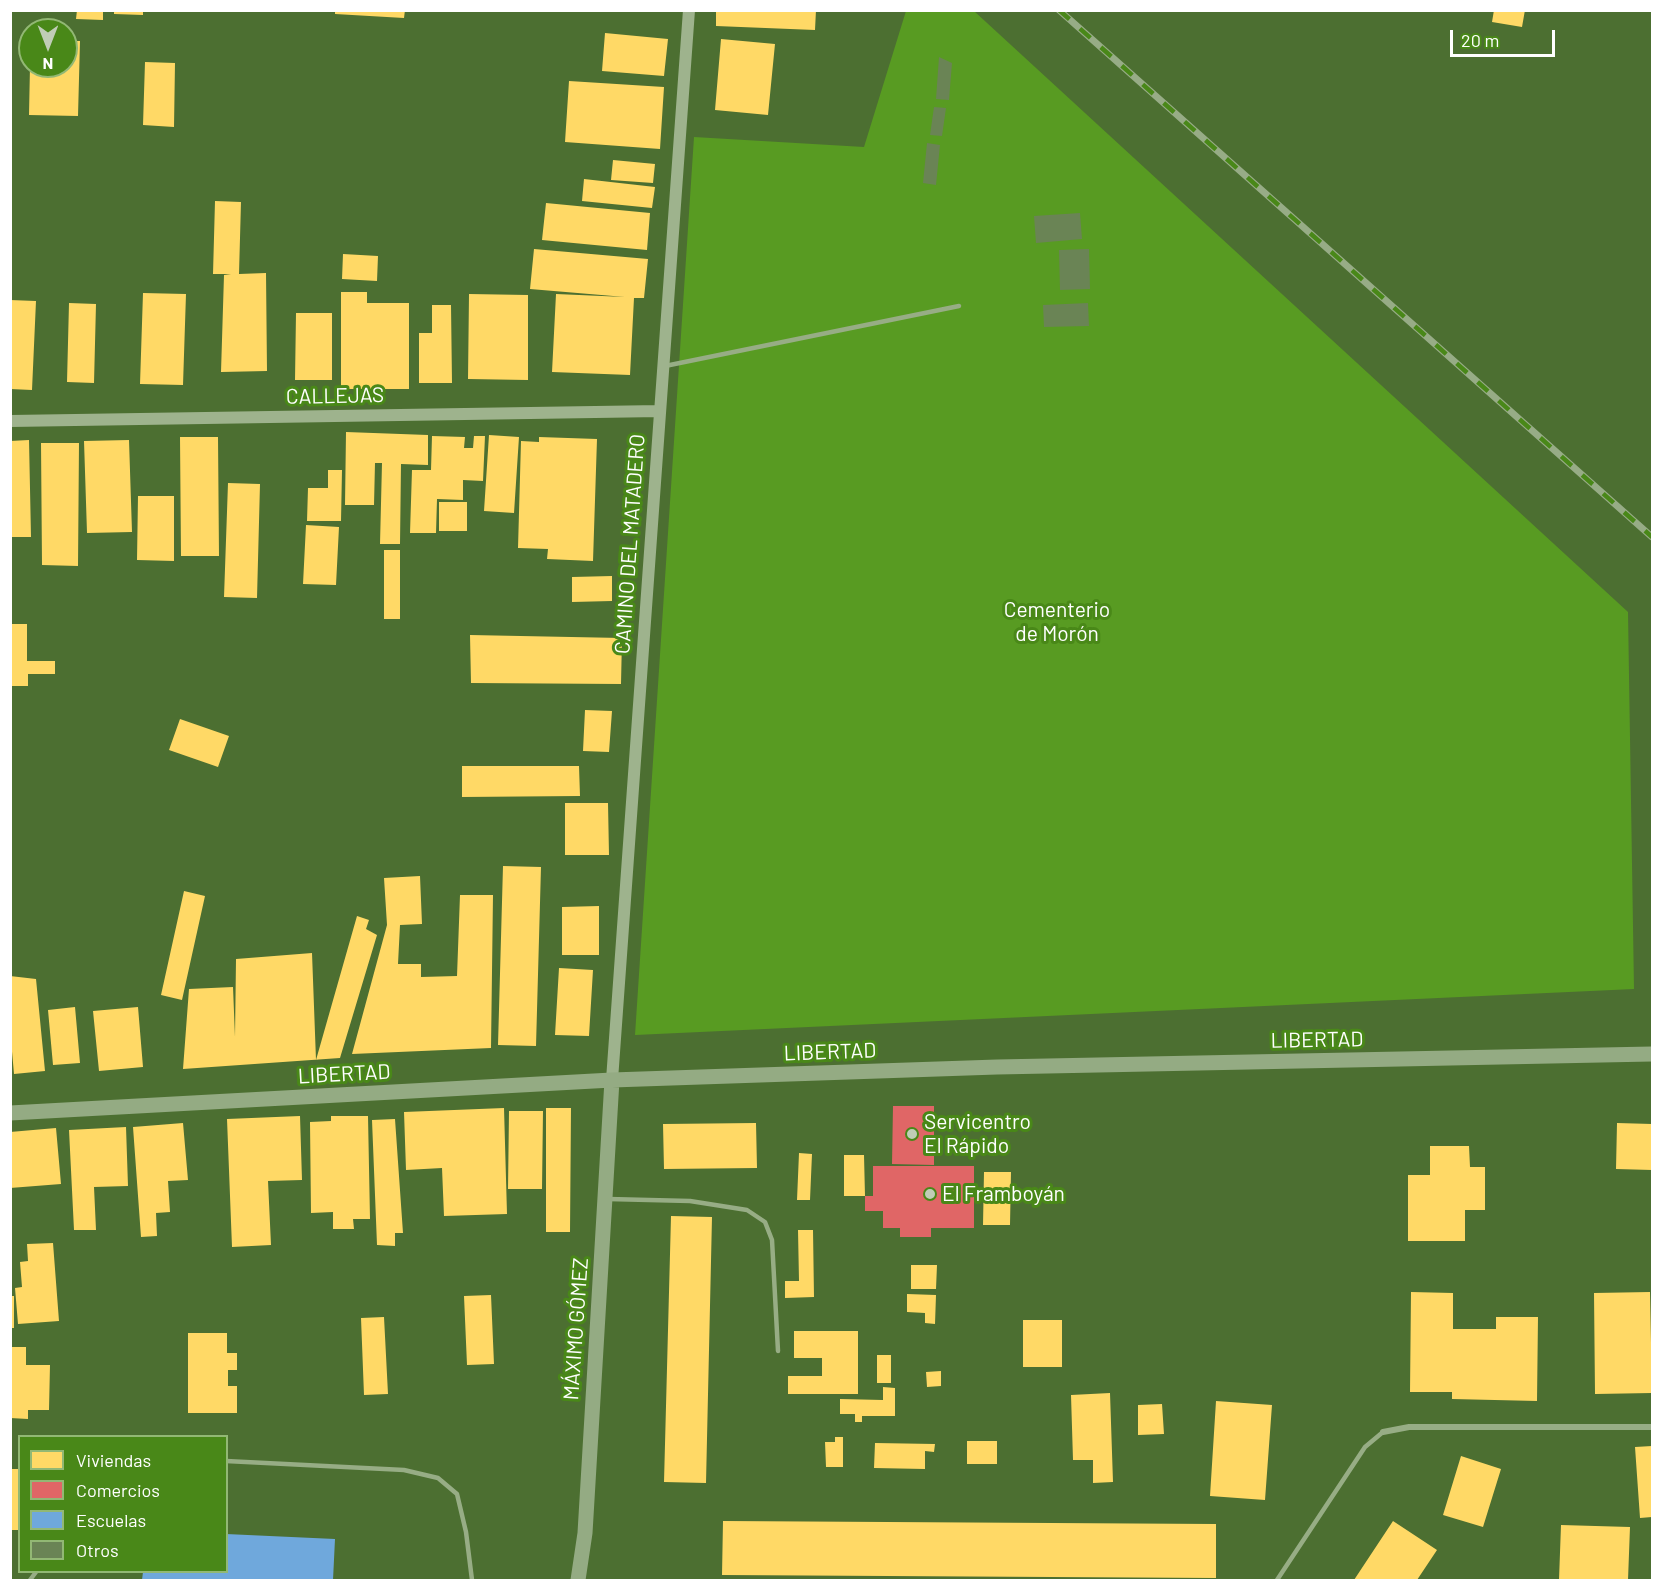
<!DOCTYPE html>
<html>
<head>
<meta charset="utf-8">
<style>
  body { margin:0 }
  #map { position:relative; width:1663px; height:1591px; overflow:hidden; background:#4c6f31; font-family:Barlow,sans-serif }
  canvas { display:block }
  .frame { position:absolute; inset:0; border:12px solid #fff; pointer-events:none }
  .legend { position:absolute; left:18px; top:1435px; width:210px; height:138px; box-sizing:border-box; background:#498818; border:2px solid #92b874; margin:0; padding:8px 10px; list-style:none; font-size:18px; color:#fff }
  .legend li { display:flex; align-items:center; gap:12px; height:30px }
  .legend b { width:30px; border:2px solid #92b874 }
  .north { position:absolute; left:18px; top:18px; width:60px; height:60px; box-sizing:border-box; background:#498818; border:2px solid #92b874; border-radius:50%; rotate:180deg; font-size:16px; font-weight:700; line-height:24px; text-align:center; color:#fff }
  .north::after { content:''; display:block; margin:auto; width:21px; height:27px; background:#c0cdb7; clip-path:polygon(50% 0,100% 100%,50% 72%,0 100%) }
  .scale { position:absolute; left:1450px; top:30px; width:105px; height:27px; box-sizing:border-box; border:3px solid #fff; border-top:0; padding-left:8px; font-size:18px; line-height:21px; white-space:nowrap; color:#fff; -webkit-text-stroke:4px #498818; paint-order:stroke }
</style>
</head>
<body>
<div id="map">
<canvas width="1663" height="1591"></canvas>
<div class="frame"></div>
<ul class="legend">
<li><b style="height:16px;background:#ffd966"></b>Viviendas</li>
<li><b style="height:16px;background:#e06666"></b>Comercios</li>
<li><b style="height:16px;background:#6fa8dc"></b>Escuelas</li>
<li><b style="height:16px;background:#6a8455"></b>Otros</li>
</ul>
<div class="north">N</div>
<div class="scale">20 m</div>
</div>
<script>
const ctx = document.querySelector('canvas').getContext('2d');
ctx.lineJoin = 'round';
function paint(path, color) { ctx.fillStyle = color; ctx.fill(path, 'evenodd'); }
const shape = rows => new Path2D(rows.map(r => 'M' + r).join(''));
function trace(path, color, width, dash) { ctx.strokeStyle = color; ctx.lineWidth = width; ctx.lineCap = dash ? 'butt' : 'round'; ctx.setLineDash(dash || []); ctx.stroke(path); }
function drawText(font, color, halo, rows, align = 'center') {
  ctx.font = font + ' Barlow,sans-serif'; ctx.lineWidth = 6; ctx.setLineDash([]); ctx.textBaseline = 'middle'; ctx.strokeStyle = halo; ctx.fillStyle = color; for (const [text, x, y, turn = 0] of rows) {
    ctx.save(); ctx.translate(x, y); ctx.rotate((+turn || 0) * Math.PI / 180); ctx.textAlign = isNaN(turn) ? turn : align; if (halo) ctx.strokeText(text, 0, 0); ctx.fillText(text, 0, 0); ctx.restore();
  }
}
const green = shape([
  [906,11,974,11,1628,612,1634,989,635,1035,694,137,864,147]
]);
const homes = shape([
  [77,10,103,10,103,20,76,19],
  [114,10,143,10,143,15,114,14],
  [335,10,405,10,404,18,335,14],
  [716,10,816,10,815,30,716,26],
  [1494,10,1525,10,1522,27,1492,22],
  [605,33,668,39,664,76,602,71],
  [721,39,775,44,768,115,715,110],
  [66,41,80,41,78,116,29,115,30,66,66,66],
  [145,62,175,63,174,127,143,125],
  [569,81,664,87,660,149,565,142],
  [613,160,655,164,653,183,611,180],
  [584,179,655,187,652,208,582,201],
  [215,201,241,202,239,274,266,273,267,371,221,372,224,275,231,274,213,274],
  [546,203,650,213,647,250,542,240],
  [534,249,648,259,644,298,634,298,630,375,552,372,556,294,625,297,530,289],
  [343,254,378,256,377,281,342,279],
  [341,292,367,292,367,303,409,303,409,389,341,389],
  [143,293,186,294,183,385,140,384],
  [469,294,528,295,528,380,468,379],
  [10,300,36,301,32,390,10,389],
  [69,303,96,304,94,383,67,382],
  [432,305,451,305,452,383,419,383,419,333,432,333],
  [296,313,332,313,332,380,295,380],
  [346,432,428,435,428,465,401,464,400,544,380,544,382,463,375,463,374,505,345,505],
  [489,435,519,437,514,513,484,511],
  [432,436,465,437,464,448,473,448,474,436,485,436,483,481,463,480,463,500,437,499,436,533,410,533,412,470,431,470],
  [180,437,218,437,219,556,181,556],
  [539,437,597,439,593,561,547,559,548,549,518,548,521,441,539,442],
  [29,440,31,537,10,537,10,441],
  [129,440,132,532,87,533,84,441],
  [41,443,79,443,78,566,42,565],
  [328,470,342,470,341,521,307,521,308,488,328,488],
  [228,483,260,484,257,598,224,597],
  [138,496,174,496,174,561,137,560],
  [439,502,467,502,467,531,439,531],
  [306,525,339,527,336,585,303,584],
  [384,550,400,550,400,619,384,619],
  [612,576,612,601,572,602,572,577],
  [10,624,27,624,27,661,55,661,55,674,28,674,28,686,10,686],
  [470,635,622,638,621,684,471,683],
  [585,710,612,711,609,752,583,751],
  [180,719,229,736,218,767,169,750],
  [462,766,579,766,580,796,462,797],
  [565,803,608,803,609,855,565,855],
  [503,866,541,867,536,1046,498,1045],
  [420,876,422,924,400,925,398,964,421,964,421,977,457,976,460,895,493,895,491,1048,352,1054,387,925,384,878],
  [184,891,205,896,182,1000,161,995],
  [599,906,599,955,562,955,562,907],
  [357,916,369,920,366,929,377,935,340,1058,183,1069,189,989,233,987,235,1037,236,959,312,953,316,1060],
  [559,968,593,970,589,1036,555,1035],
  [10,976,36,979,45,1071,14,1074,10,1029],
  [75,1007,80,1063,53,1065,48,1010],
  [138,1007,143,1067,99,1071,93,1011],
  [504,1108,507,1214,444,1216,442,1168,406,1170,404,1112],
  [546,1108,571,1108,570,1232,546,1232],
  [509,1111,543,1111,542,1189,508,1189],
  [300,1116,302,1180,268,1181,271,1245,232,1247,227,1119],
  [331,1116,368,1116,370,1219,353,1219,354,1229,333,1229,333,1212,311,1213,310,1122,331,1121],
  [395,1119,403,1233,395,1233,395,1246,377,1245,372,1120],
  [183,1123,188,1180,168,1181,170,1212,156,1213,157,1236,141,1237,133,1127],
  [756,1123,757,1168,664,1169,663,1124],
  [1617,1123,1652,1124,1652,1170,1616,1169],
  [126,1127,128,1186,94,1187,96,1230,74,1230,69,1130],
  [56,1128,61,1184,10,1188,10,1132],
  [1430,1146,1469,1146,1470,1167,1485,1167,1485,1210,1465,1210,1465,1241,1408,1241,1408,1175,1430,1175],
  [799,1153,812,1154,810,1200,797,1200],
  [844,1155,864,1155,865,1196,844,1196],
  [984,1172,1011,1172,1010,1225,983,1225],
  [671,1216,712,1217,706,1483,664,1482],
  [798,1230,813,1230,814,1297,785,1298,785,1281,799,1281],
  [53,1243,59,1321,18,1324,15,1288,22,1287,20,1262,28,1261,27,1244],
  [911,1265,937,1265,936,1289,911,1289],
  [1411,1292,1453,1293,1453,1329,1496,1329,1496,1317,1538,1317,1537,1401,1452,1399,1452,1392,1410,1392],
  [1650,1292,1652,1393,1595,1394,1594,1293],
  [907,1294,936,1295,935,1324,925,1323,925,1313,907,1312],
  [491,1295,494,1364,467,1365,464,1296],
  [10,1296,14,1296,14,1328,10,1328],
  [384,1317,388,1394,364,1395,361,1318],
  [1023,1320,1062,1320,1062,1367,1023,1367],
  [794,1331,858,1331,858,1394,788,1394,788,1376,822,1376,822,1358,794,1358],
  [188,1333,227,1333,227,1353,237,1353,237,1370,228,1370,228,1386,237,1386,237,1413,188,1413],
  [10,1347,26,1347,26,1365,50,1365,49,1410,28,1410,28,1419,10,1418],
  [877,1355,891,1355,891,1383,877,1383],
  [941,1371,941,1386,927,1387,926,1372],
  [883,1387,895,1388,895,1416,862,1416,862,1422,855,1422,855,1414,840,1414,840,1399,883,1400],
  [1110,1393,1113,1482,1093,1483,1093,1460,1073,1460,1071,1395],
  [1216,1401,1272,1405,1265,1500,1210,1496],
  [1162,1404,1164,1434,1138,1435,1138,1405],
  [835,1437,843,1437,843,1467,826,1467,825,1442,835,1442],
  [967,1441,997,1441,997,1464,967,1464],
  [875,1443,935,1444,934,1452,925,1451,925,1469,874,1468],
  [1652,1446,1652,1517,1640,1518,1635,1447],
  [1461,1456,1501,1469,1483,1527,1443,1515],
  [10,1469,20,1469,20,1530,10,1530],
  [723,1521,1216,1524,1216,1578,722,1575],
  [1393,1521,1437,1550,1417,1580,1354,1580],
  [1561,1525,1630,1527,1628,1580,1559,1580]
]);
const shops = shape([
  [893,1106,934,1106,934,1165,892,1164],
  [873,1166,974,1166,974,1228,931,1228,931,1237,900,1237,900,1228,883,1228,883,1211,865,1211,865,1196,873,1196]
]);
const schools = shape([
  [226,1534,335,1539,333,1580,142,1580,143,1572,226,1572]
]);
const building = shape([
  [939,57,952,63,949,100,936,99],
  [934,107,946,108,942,136,930,135],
  [927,143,940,145,936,185,923,183],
  [1080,213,1082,239,1036,243,1034,216],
  [1089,249,1090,289,1060,290,1059,250],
  [1088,303,1089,326,1044,327,1043,305]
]);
const service = shape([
  [665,366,959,306],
  [608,1199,690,1201,747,1210,765,1222,772,1240,778,1351],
  [226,1461,404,1470,438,1478,457,1494,466,1532,472,1580],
  [30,1580,36,1572],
  [1277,1580,1365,1447,1383,1432]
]);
const minor = shape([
  [1383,1432,1409,1427,1652,1427]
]);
const secondary = shape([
  [10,421,660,411],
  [612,1080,689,10]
]);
const primary = shape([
  [10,1113,612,1080,997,1067,1652,1054],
  [578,1580,585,1533,612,1080]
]);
const rail = shape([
  [1059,10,1652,537]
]);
const markers = [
  [912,1134,6,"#c0cdb7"],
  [930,1194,6,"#c0cdb7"]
];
const streetNames = [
  ["CALLEJAS",335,396,-1],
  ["CAMINO DEL MATADERO",630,544,-86],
  ["LIBERTAD",1317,1040,-1],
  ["LIBERTAD",830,1052,-2],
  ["LIBERTAD",344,1074,-3],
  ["MÁXIMO GÓMEZ",576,1329,-86]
];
const parkNames = [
  ["Cementerio",1057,610],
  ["de Morón",1057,634]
];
const poiNames = [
  ["Servicentro",924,1122],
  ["El Rápido",924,1146],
  ["El Framboyán",942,1194]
];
paint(green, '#589b22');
paint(homes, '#ffd966');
paint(shops, '#e06666');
paint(schools, '#6fa8dc');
paint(building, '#6a8455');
trace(service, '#97ad85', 4.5);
trace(minor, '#97ad85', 6);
trace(secondary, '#9eb38d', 12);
trace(primary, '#94ab83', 15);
trace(rail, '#97ac86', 7);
trace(rail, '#498818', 4.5, [14]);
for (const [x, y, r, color] of markers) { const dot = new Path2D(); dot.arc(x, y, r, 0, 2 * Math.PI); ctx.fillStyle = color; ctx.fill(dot); trace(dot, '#498818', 2); }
drawText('21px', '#fff', '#498818', streetNames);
drawText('21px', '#fff', '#498818', parkNames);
drawText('21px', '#fff', '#498818', poiNames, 'left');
</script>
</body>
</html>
